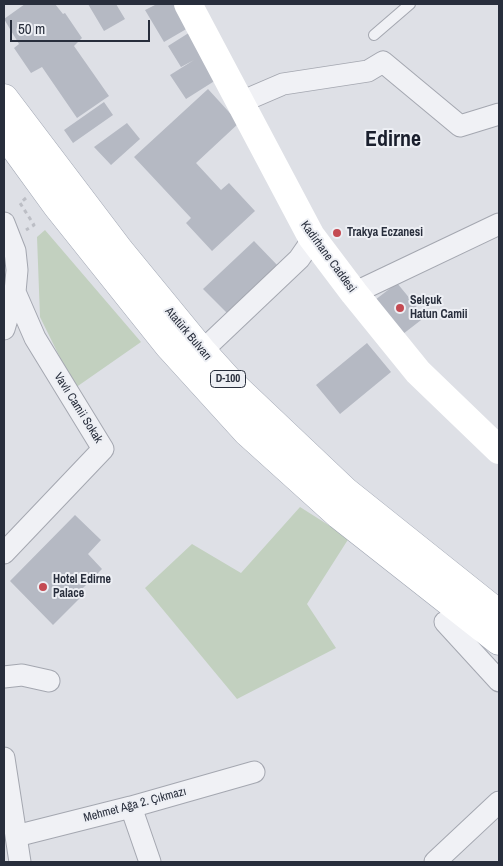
<!DOCTYPE html>
<meta charset="utf-8">
<style>
body{margin:0}
#map{position:relative;width:503px;height:866px;overflow:hidden;background:#dee0e6;font-family:"Archivo Narrow",sans-serif}
canvas{display:block}
.frame{position:absolute;inset:0;border:5px solid #282e3c;pointer-events:none}
.scale{position:absolute;left:10px;top:20px;width:140px;height:22px;box-sizing:border-box;border:2px solid #282e3c;border-top:0;padding-left:6px;font-size:15px;line-height:18px;white-space:nowrap;color:#282e3c;-webkit-text-stroke:4px #edeff4;paint-order:stroke}
</style>
<div id="map">
<canvas width="503" height="866"></canvas>
<div class="frame"></div>
<div class="scale">50 m</div>
</div>
<script>
const g = document.querySelector('canvas').getContext('2d');
g.lineJoin = 'round';
function paint(path, color) { g.fillStyle = color; g.fill(path, 'evenodd'); }
const toPath = rows => new Path2D(rows.map(r => 'M' + r).join(''));
function trace(path, color, width, dash) { g.strokeStyle = color; g.lineWidth = width; g.lineCap = dash ? 'butt' : 'round'; g.setLineDash(dash || []); g.stroke(path); }
function label(font, color, halo, rows, align = 'center') {
  g.font = font + ' "Archivo Narrow",sans-serif'; g.lineWidth = 4; g.setLineDash([]); g.textBaseline = 'middle'; g.strokeStyle = halo; g.fillStyle = color; for (const [text, x, y, turn = 0] of rows) {
    g.save(); g.translate(x, y); g.rotate((+turn || 0) * Math.PI / 180); g.textAlign = isNaN(turn) ? turn : align; if (halo) g.strokeText(text, 0, 0); g.fillText(text, 0, 0); g.restore();
  }
}
const green = toPath([
 [45,230,141,342,75,388,40,317,37,237],
 [300,507,349,538,307,604,336,648,237,699,145,588,192,544,241,573]
]);
const building = toPath([
 [25,4,55,4,63,14,65,13,82,38,74,46,109,96,77,118,42,67,31,73,14,48,19,44,4,19],
 [88,4,116,4,125,19,104,31],
 [157,4,183,4,195,24,164,42,145,10],
 [195,29,224,75,186,99,170,75,194,60,181,67,168,46],
 [208,89,239,123,196,163,221,190,229,183,255,211,212,251,186,223,191,218,134,157],
 [104,102,113,115,73,143,64,130],
 [127,123,140,139,111,165,94,147],
 [254,241,279,267,229,315,203,289],
 [397,283,425,317,403,334,375,300],
 [367,343,391,372,340,414,316,385],
 [75,515,101,540,88,554,102,569,78,593,81,597,53,625,10,581]
]);
const path = toPath([
 [26,198,20,203,34,225,26,230]
]);
const lane = toPath([
 [374,35,410,4]
]);
const street = toPath([
 [241,102,283,84,368,71,383,62,460,126,499,114],
 [4,223,15,251,17,270,15,292,4,329],
 [354,293,499,224],
 [202,351,299,259,308,246,311,236],
 [4,553,103,449,35,338,15,292],
 [445,622,499,681],
 [4,677,22,675,49,681],
 [4,758,20,862],
 [131,807,150,862],
 [16,836,131,807,254,772],
 [435,862,499,802]
]);
const secondary = toPath([
 [188,4,311,236,354,293,418,372,499,450]
]);
const primary = toPath([
 [4,98,120,251,202,351,231,383,345,491,499,614],
 [4,133,57,206,168,345,247,432,339,515,499,641]
]);
const markers = [
 [337,233,5,"#c44a52"],
 [400,308,5,"#c44a52"],
 [43,587,5,"#c44a52"]
];
const shields = [
 [228,379,35]
];
const shieldNames = [
 ["D-100",228,379]
];
const poiNames = [
 ["Trakya Eczanesi",347,233],
 ["Selçuk",410,301],
 ["Hatun Camii",410,315],
 ["Hotel Edirne",53,580],
 ["Palace",53,594]
];
const streetNames = [
 ["Kadirhane Caddesi",328,257,54],
 ["Atatürk Bulvarı",188,334,50],
 ["Vavlı Camii Sokak",78,408,58],
 ["Mehmet Ağa 2. Çıkmazı",135,805,-15]
];
const townNames = [
 ["Edirne",393,140]
];
paint(green, '#c2d0bf');
paint(building, '#b5b9c3');
trace(lane, '#a4a7b0', 12);
trace(street, '#a4a7b0', 23);
trace(primary, '#9ea4b1', 29);
trace(path, '#bcbec5', 3, [4, 4]);
trace(lane, '#f0f1f5', 10);
trace(street, '#f0f1f5', 21);
trace(secondary, '#fff', 28);
trace(primary, '#fff', 28);
for (const [x, y, r, color] of markers) { const dot = new Path2D(); dot.arc(x, y, r, 0, 2 * Math.PI); g.fillStyle = color; g.fill(dot); trace(dot, '#edeff4', 2); }
for (const [x, y, w] of shields) { const box = new Path2D(); box.roundRect(x - w / 2, y - 8.5, w, 17, 4); g.fillStyle = '#edeff4'; g.fill(box); trace(box, '#282e3c', 1); }
label('bold 11px', '#282e3c', null, shieldNames);
label('bold 12px', '#282e3c', '#edeff4', poiNames, 'left');
label('12px', '#282e3c', '#edeff4', streetNames);
label('bold 22px', '#1a1f2d', '#edeff4', townNames);
</script>
